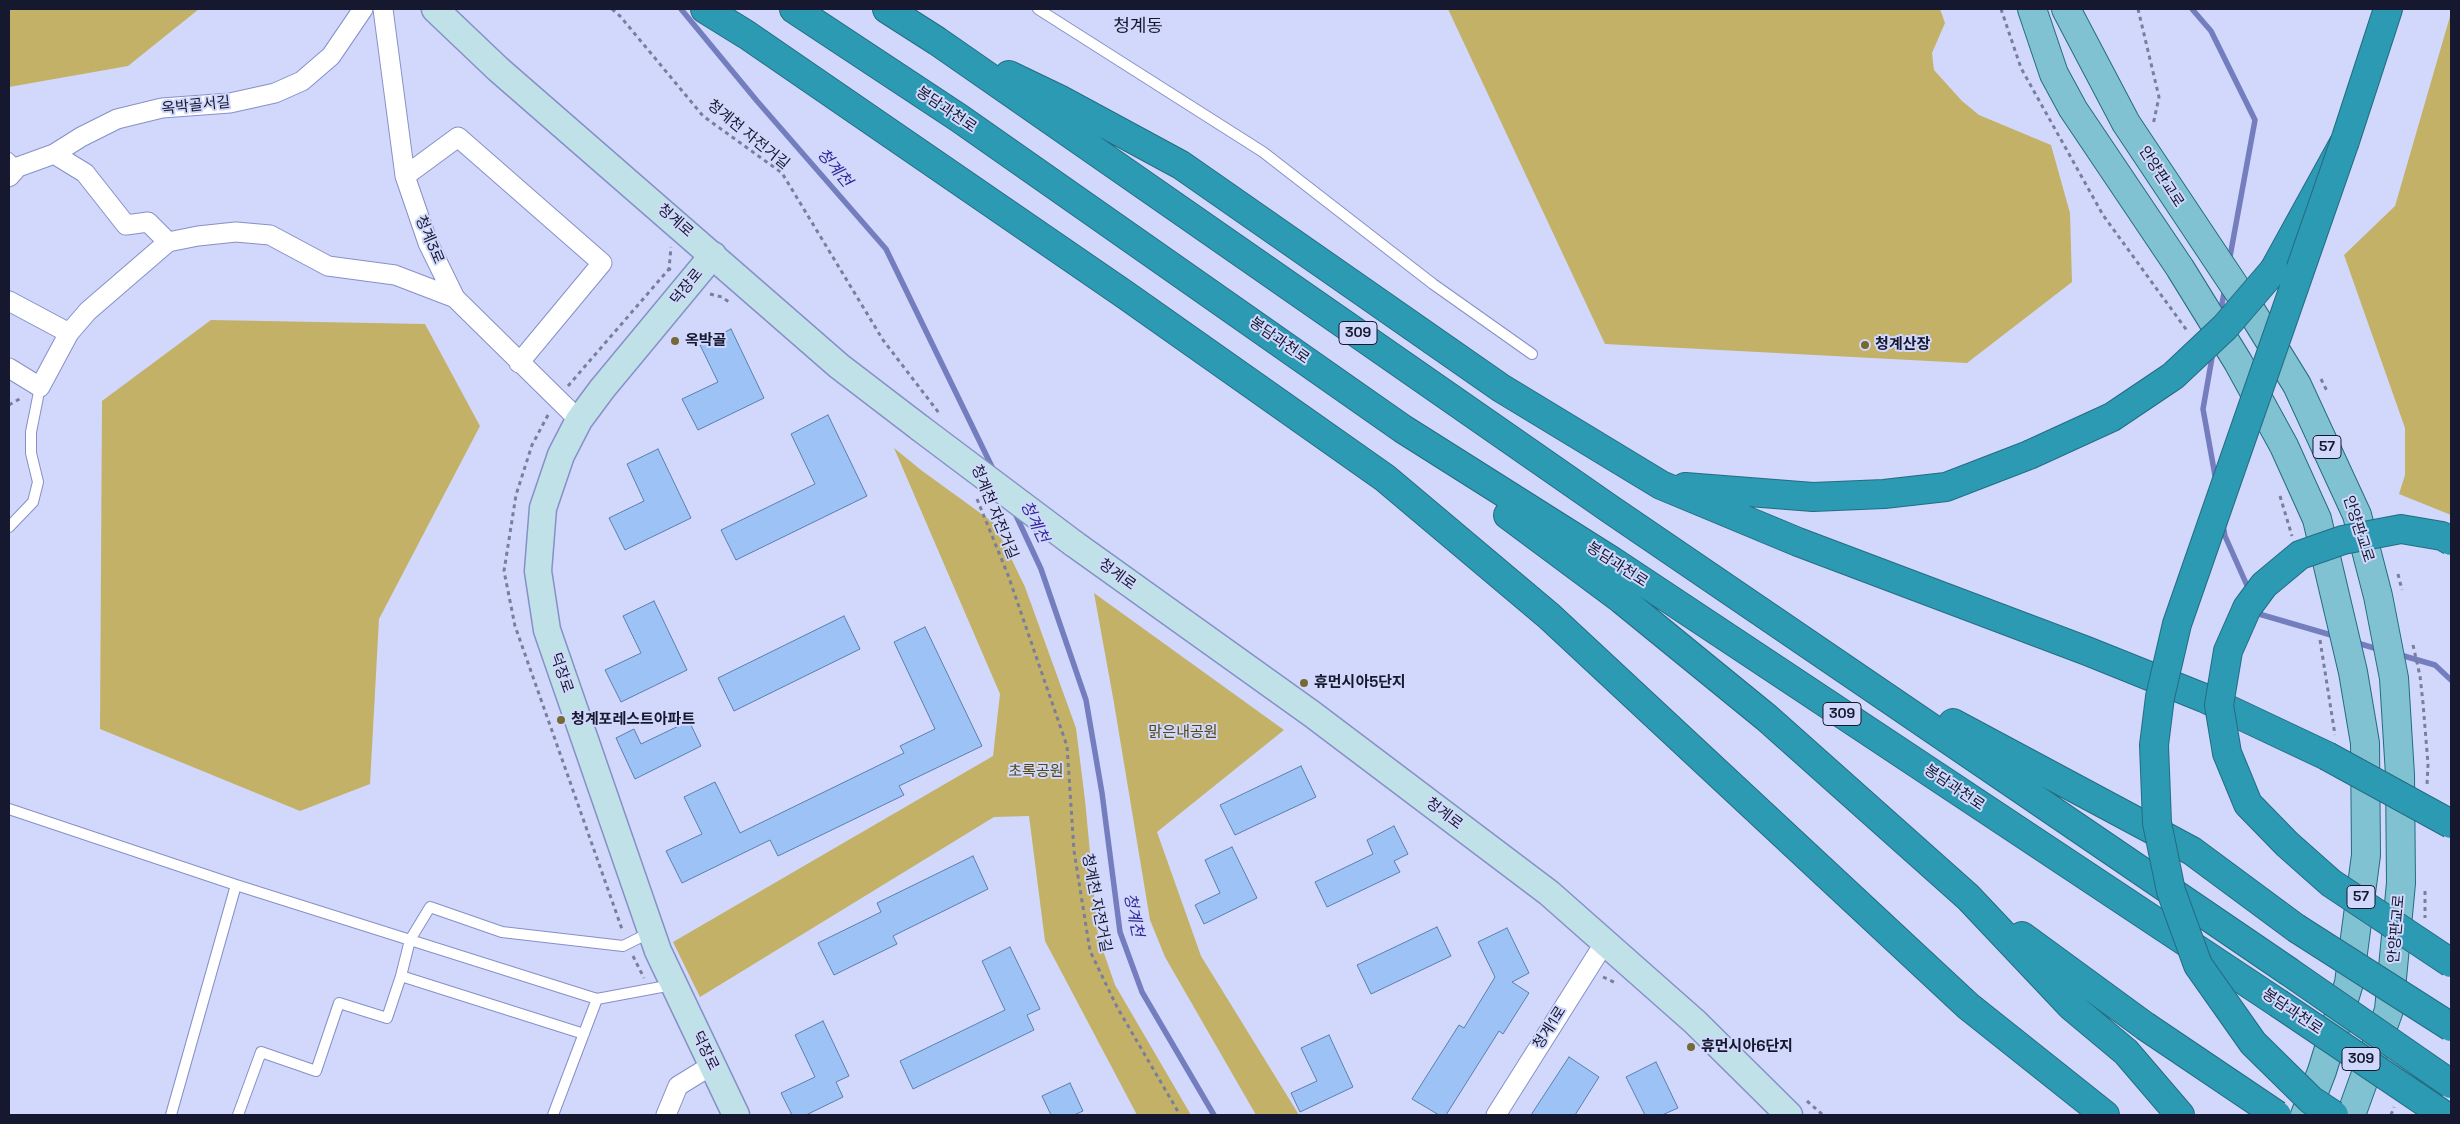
<!DOCTYPE html>
<meta charset="utf-8">
<style>
body{margin:0}
#map{position:relative;width:2460px;height:1124px;overflow:hidden;background:#d1d8fc;font-family:"Space Grotesk",sans-serif}
canvas{display:block}
.frame{position:absolute;inset:0;border:10px solid #15182e;pointer-events:none}
</style>
<div id="map">
<canvas width="2460" height="1124"></canvas>
<div class="frame"></div>
</div>
<script>
const g = document.querySelector('canvas').getContext('2d');
g.lineJoin = 'round';
function paint(path, color) { g.fillStyle = color; g.fill(path, 'evenodd'); }
const toPath = rows => new Path2D(rows.map(r => 'M' + r).join(''));
function trace(path, color, width, dash) { g.strokeStyle = color; g.lineWidth = width; g.lineCap = dash ? 'butt' : 'round'; g.setLineDash(dash || []); g.stroke(path); }
function label(font, color, halo, rows, align = 'center') {
  g.font = font + ' "Space Grotesk","Noto Sans KR",sans-serif'; g.lineWidth = 4; g.setLineDash([]); g.textBaseline = 'middle'; g.strokeStyle = halo; g.fillStyle = color; for (const [text, x, y, turn = 0] of rows) {
    g.save(); g.translate(x, y); g.rotate((+turn || 0) * Math.PI / 180); g.textAlign = isNaN(turn) ? turn : align; if (halo) g.strokeText(text, 0, 0); g.fillText(text, 0, 0); g.restore();
  }
}
const green = toPath([
 [9,9,199,9,128,66,9,87],
 [1448,9,1940,9,1945,23,1932,53,1934,70,1962,101,1979,115,2051,145,2070,213,2072,282,1967,363,1605,344],
 [2451,13,2451,515,2399,494,2405,475,2405,428,2344,255,2395,206],
 [211,320,425,324,480,426,379,619,370,784,300,811,100,729,102,401],
 [894,448,921,470,994,523,1025,587,1076,728,1085,800,1098,936,1115,985,1191,1115,1137,1115,1045,941,1029,816,994,817,700,997,673,942,993,756,1000,694],
 [1094,593,1284,730,1157,832,1201,956,1299,1115,1256,1115,1165,957,1150,920,1114,703]
]);
const stream = toPath([
 [681,9,757,101,886,249,994,471],
 [2192,9,2211,31,2255,120,2229,262],
 [2220,314,2225,288],
 [2213,352,2203,409,2216,481],
 [1014,511,1041,569,1086,700,1102,793,1120,932,1142,992,1214,1115],
 [2223,525,2225,536,2249,590],
 [2257,608,2259,614,2338,637],
 [2354,642,2381,650],
 [2397,654,2435,665,2451,680]
]);
const building = toPath([
 [731,329,764,398,698,430,682,399,718,382,700,345,731,329],
 [828,415,867,496,736,560,721,530,815,484,791,434,828,415],
 [658,449,691,518,625,550,609,518,644,501,627,464,658,449],
 [654,601,687,670,621,702,605,670,641,653,623,616,654,601],
 [844,616,860,649,734,711,718,678,844,616],
 [925,627,982,746,899,786,904,795,778,856,770,840,682,883,666,851,702,834,684,797,715,782,740,833,904,753,900,746,935,729,894,642,925,627],
 [689,721,701,746,635,779,616,738,634,729,641,744,689,721],
 [1301,766,1316,797,1235,835,1220,805,1301,766],
 [1394,826,1408,854,1394,861,1400,872,1327,907,1315,882,1373,854,1367,840,1394,826],
 [1232,847,1257,898,1204,924,1195,905,1220,893,1205,860,1232,847],
 [973,856,988,889,893,936,897,944,834,975,818,943,881,912,877,903,973,856],
 [1437,927,1451,956,1371,994,1357,965,1437,927],
 [1507,928,1529,973,1512,982,1529,993,1503,1034,1499,1031,1446,1115,1439,1115,1412,1099,1459,1025,1464,1028,1495,977,1478,942,1507,928],
 [1010,947,1040,1009,1027,1015,1034,1030,913,1089,900,1061,1005,1010,982,961,1010,947],
 [823,1021,849,1076,836,1082,843,1097,806,1115,792,1115,781,1093,815,1077,795,1035,823,1021],
 [1329,1035,1353,1087,1300,1112,1291,1093,1317,1081,1301,1048,1329,1035],
 [1569,1057,1599,1077,1575,1115,1531,1115,1569,1057],
 [1656,1062,1678,1108,1662,1115,1645,1115,1626,1077,1656,1062],
 [1070,1083,1083,1111,1074,1115,1051,1115,1042,1096,1070,1083]
]);
const path = toPath([
 [612,9,620,16,703,116,782,173,883,340,939,413],
 [2001,9,2021,68,2103,215,2188,332],
 [2138,9,2159,97,2153,125],
 [671,270,669,269,671,247],
 [710,294,722,297,729,302],
 [2321,379,2327,391],
 [568,386,669,269],
 [9,405,23,397],
 [548,415,532,445,516,495,504,571,515,626,623,932],
 [2280,496,2292,536],
 [977,499,1008,575,1067,746,1074,851,1090,951,1117,1007,1180,1115],
 [2398,574,2402,590],
 [2320,640,2335,735],
 [2413,645,2420,676,2423,703,2428,764,2427,785],
 [2425,891,2425,918],
 [633,956,644,978],
 [1603,977,1616,983],
 [1807,1101,1823,1115],
 [2391,1115,2394,1107]
]);
const lane = toPath([
 [1038,9,1263,152,1433,284,1532,354],
 [9,158,18,167],
 [9,527,33,502,38,482,31,453,31,432,40,387],
 [9,809,236,885,597,999,672,985],
 [401,976,410,940,430,907,502,932,623,946,651,932],
 [171,1115,236,885],
 [238,1115,261,1052,316,1071,339,1003,387,1018,401,976,584,1034],
 [553,1115,597,999]
]);
const street = toPath([
 [383,9,405,176,428,243,455,298,579,420],
 [54,154,85,173,126,225,148,222,168,242],
 [405,176,458,137,602,263,519,363],
 [9,177,18,167,54,154,81,137,117,119,162,108,230,103,275,93,302,81,331,56,363,9],
 [9,301,69,333],
 [9,368,40,387,69,333,88,311,168,242,198,236,236,232,270,235,328,266,395,275,455,298],
 [666,1115,678,1086,712,1065],
 [1496,1115,1605,942]
]);
const secondary = toPath([
 [435,9,498,69,839,366,920,428],
 [713,255,602,389,579,420,561,455,543,508,538,571,547,630,658,951,736,1115],
 [1073,543,1312,714,1549,893,1695,1022,1789,1115]
]);
const primary = toPath([
 [2032,9,2054,74,2073,109,2180,268,2238,362,2284,446,2317,519,2353,672,2365,743,2366,855,2349,983,2322,1071,2305,1115],
 [2066,9,2126,123,2250,309,2297,385,2357,515,2378,596,2394,678,2400,775,2401,883,2389,1010,2351,1115]
]);
const highway = toPath([
 [705,9,747,35,1124,294,1385,478,1549,616,1968,1006,2105,1115],
 [794,9,959,118,1403,429,1612,561,2278,1003],
 [887,9,937,41,1610,509,2288,971],
 [1009,75,1059,99,1181,165,1501,388,1661,485,1798,542,2087,651,2204,698,2327,756],
 [2274,270,2345,141,2388,9],
 [1685,487,1813,497,1884,494,1946,487,2029,455],
 [1508,515,1621,599,1767,718,1968,897,2071,1006,2126,1052,2180,1115],
 [1953,723,2192,851,2296,928],
 [2022,936,2145,1026]
]);
const secondaryBridge = toPath([
 [920,428,1073,543]
]);
const highwayBridge = toPath([
 [2029,455,2112,417,2173,376,2225,327,2274,270],
 [2451,541,2442,536,2401,529,2343,540,2300,555,2264,585,2247,608,2228,651,2219,705,2227,753,2248,804,2287,844,2331,883,2451,963],
 [2327,756,2451,824],
 [2296,928,2451,1027],
 [2288,971,2451,1084],
 [2278,1003,2444,1115],
 [2145,1026,2277,1115],
 [2334,1115,2311,1100,2253,1043,2198,965,2171,891,2157,823,2154,745,2160,697,2177,624,2345,141]
]);
const markers = [
 [675,341,5,"#756936"],
 [1865,345,5,"#756936"],
 [1304,683,5,"#756936"],
 [561,720,5,"#756936"],
 [1691,1047,5,"#756936"]
];
const shields = [
 [1358,333,38],
 [2327,447,28],
 [1842,714,38],
 [2361,897,28],
 [2361,1059,38]
];
const shieldNames = [
 ["309",1358,333],
 ["57",2327,447],
 ["309",1842,714],
 ["57",2361,897],
 ["309",2361,1059]
];
const streetNames = [
 ["옥박골서길",196,106,-6],
 ["봉담과천로",946,110,34],
 ["청계천 자전거길",748,135,39],
 ["안양판교로",2161,177,57],
 ["청계로",675,221,41],
 ["청계3로",429,240,67],
 ["덕장로",687,287,-51],
 ["봉담과천로",1279,341,35],
 ["청계천 자전거길",994,512,68],
 ["안양판교로",2358,529,72],
 ["봉담과천로",1617,565,33],
 ["청계로",1117,575,36],
 ["덕장로",561,673,71],
 ["봉담과천로",1954,788,34],
 ["청계로",1444,814,37],
 ["청계천 자전거길",1096,903,79],
 ["안양판교로",2397,929,-85],
 ["봉담과천로",2292,1012,34],
 ["청계1로",1550,1028,-58],
 ["덕장로",705,1051,64]
];
const poiNames = [
 ["옥박골",685,341],
 ["청계산장",1875,345],
 ["휴먼시아5단지",1314,683],
 ["청계포레스트아파트",571,720],
 ["휴먼시아6단지",1701,1047]
];
const parkNames = [
 ["맑은내공원",1183,733],
 ["초록공원",1036,772]
];
const waterNames = [
 ["청계천",834,168,50],
 ["청계천",1034,522,64],
 ["청계천",1133,915,79]
];
const quarterNames = [
 ["청계동",1138,27]
];
paint(green, '#c3b168');
trace(stream, '#747ebe', 5.5);
paint(building, '#9dc3f6');
trace(building, '#5b7ead', 1);
trace(lane, '#8690c8', 12);
trace(street, '#8690c8', 21);
trace(secondary, '#8690c8', 29);
trace(primary, '#246c84', 30);
trace(highway, '#246c84', 30);
trace(path, '#797e9c', 3, [4, 4]);
trace(lane, '#fff', 10);
trace(street, '#fff', 19);
trace(secondary, '#c0e1e8', 26);
trace(primary, '#80c2d1', 28);
trace(highway, '#2c9ab2', 28);
trace(secondaryBridge, '#8690c8', 29, []);
trace(highwayBridge, '#246c84', 30, []);
trace(secondaryBridge, '#c0e1e8', 26);
trace(highwayBridge, '#2c9ab2', 28);
for (const [x, y, r, color] of markers) { const dot = new Path2D(); dot.arc(x, y, r, 0, 2 * Math.PI); g.fillStyle = color; g.fill(dot); trace(dot, '#d1d8fc', 2); }
for (const [x, y, w] of shields) { const box = new Path2D(); box.roundRect(x - w / 2, y - 11.5, w, 23, 4); g.fillStyle = '#d1d8fc'; g.fill(box); trace(box, '#15182e', 1); }
label('bold 14px', '#15182e', null, shieldNames);
label('15px', '#15182e', '#d1d8fc', streetNames);
label('bold 15px', '#15182e', '#d1d8fc', poiNames, 'left');
label('15px', '#524612', '#d1d8fc', parkNames);
label('italic 16px', '#2e289a', '#d1d8fc', waterNames);
label('18px', '#15182e', '#d1d8fc', quarterNames);
</script>
